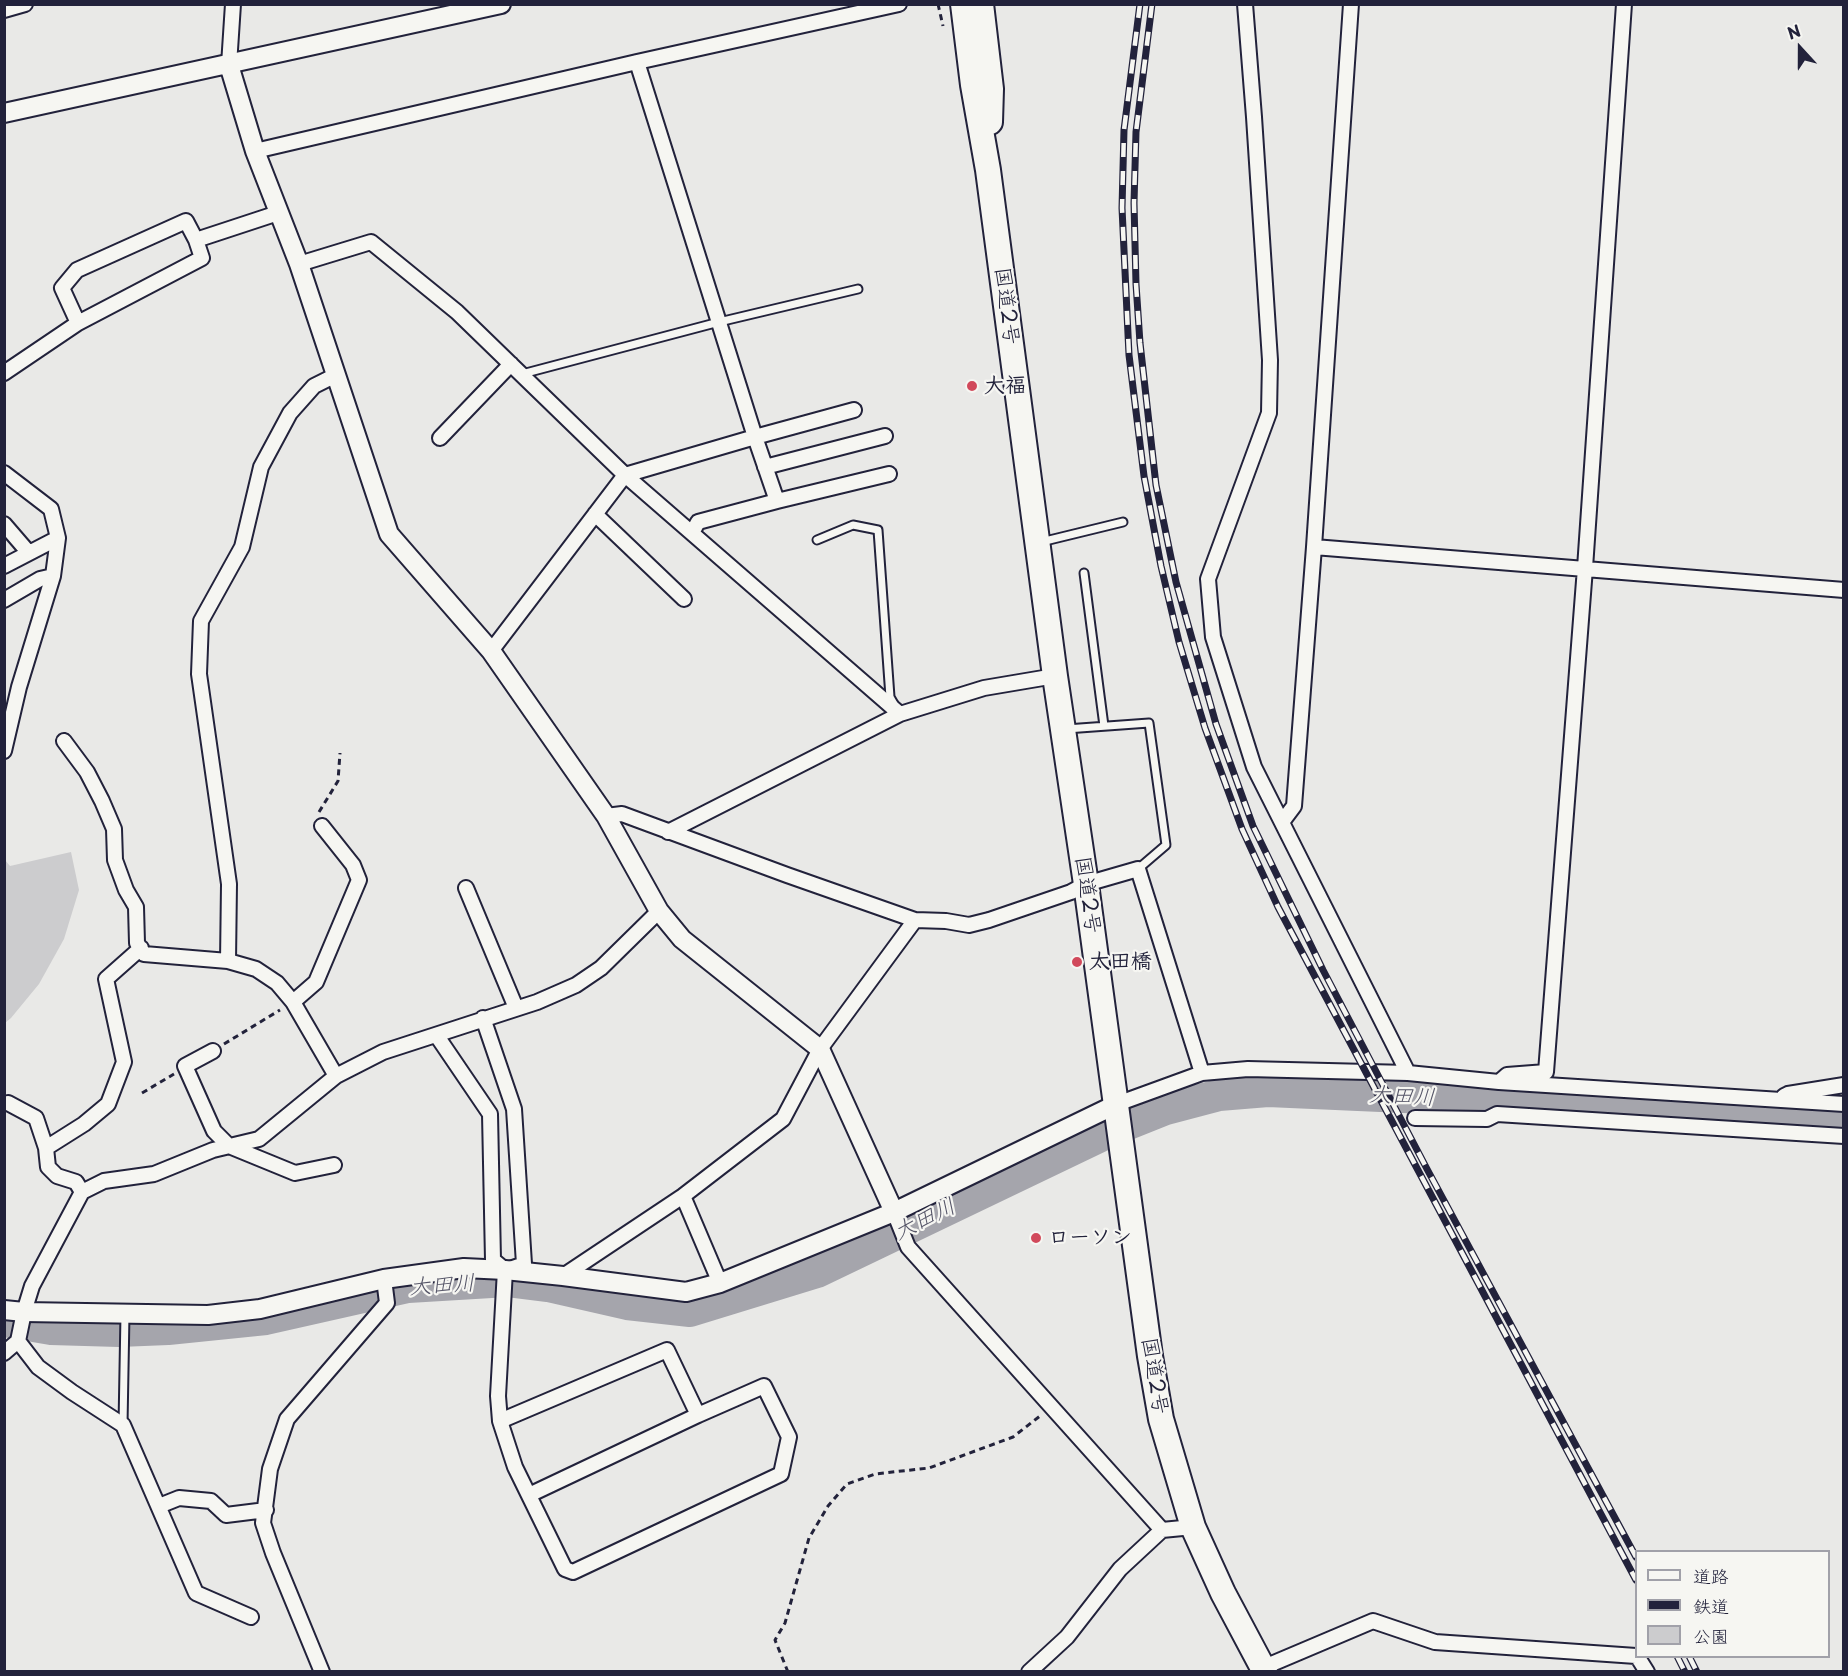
<!DOCTYPE html>
<meta charset="utf-8">
<style>
body{margin:0}
#map{position:relative;width:1848px;height:1676px;overflow:hidden;background:#e9e9e7;font-family:"Playpen Sans","Klee One",sans-serif}
canvas{display:block}
.frame{position:absolute;inset:0;border:6px solid #22223b;pointer-events:none}
.legend{position:absolute;left:1635px;top:1550px;width:195px;height:108px;box-sizing:border-box;background:#f6f6f2;border:2px solid #a1a1a9;margin:0;padding:8px 10px;list-style:none;font-size:18px;color:#22223b}
.legend li{display:flex;align-items:center;gap:12px;height:30px}
.legend b{width:30px;border:2px solid #a1a1a9}
.north{position:absolute;left:1770px;top:18px;width:60px;height:60px;-webkit-text-stroke:4px #f6f6f2;paint-order:stroke;rotate:339deg;font-size:16px;font-weight:700;line-height:24px;text-align:center;color:#22223b}
.north::after{content:'';display:block;margin:auto;width:21px;height:27px;background:#22223b;clip-path:polygon(50% 0,100% 100%,50% 72%,0 100%)}
</style>
<div id="map">
<canvas width="1848" height="1676"></canvas>
<div class="frame"></div>
<ul class="legend">
<li><b style="height:8px;background:#f6f6f2"></b>道路</li>
<li><b style="height:8px;background:#22223b"></b>鉄道</li>
<li><b style="height:16px;background:#ccccce"></b>公園</li>
</ul>
<div class="north">N</div>
</div>
<script>
const g = document.querySelector('canvas').getContext('2d');
g.lineJoin = 'round';
function paint(path, color) { g.fillStyle = color; g.fill(path, 'evenodd'); }
const toPath = rows => new Path2D(rows.map(r => 'M' + r).join(''));
function trace(path, color, width, dash) { g.strokeStyle = color; g.lineWidth = width; g.lineCap = dash ? 'butt' : 'round'; g.setLineDash(dash || []); g.stroke(path); }
function label(font, color, halo, rows, align = 'center') {
  g.font = font + ' "Playpen Sans","Klee One",sans-serif'; g.lineWidth = 4.5; g.setLineDash([]); g.textBaseline = 'middle'; g.strokeStyle = halo; g.fillStyle = color; for (const [text, x, y, turn = 0] of rows) {
    g.save(); g.translate(x, y); g.rotate((+turn || 0) * Math.PI / 180); g.textAlign = isNaN(turn) ? turn : align; if (halo) g.strokeText(text, 0, 0); g.fillText(text, 0, 0); g.restore();
  }
}
const green = toPath([
 [71,852,79,890,64,939,39,984,11,1018,5,1023,5,860,10,866]
]);
const river = toPath([
 [4,1321,51,1329,119,1331,168,1329,266,1319,408,1287,508,1281,548,1286,627,1304,690,1311,817,1272,1111,1131,1166,1109,1219,1095,1268,1091,1426,1098,1844,1124]
]);
const path = toPath([
 [938,4,943,26],
 [319,812,338,781,340,753],
 [224,1044,280,1010],
 [142,1093,174,1074],
 [788,1672,775,1640,785,1623,809,1538,828,1506,847,1484,875,1474,929,1468,1013,1437,1040,1416]
]);
const service = toPath([
 [522,374,719,322,858,289],
 [817,540,853,525,878,530,890,697,894,704],
 [1041,542,1123,522],
 [1084,573,1104,726],
 [1066,729,1149,723,1166,845,1138,869],
 [123,1425,125,1314]
]);
const minor = toPath([
 [1245,4,1254,117,1270,360,1269,413,1208,579,1213,637,1254,767,1408,1073],
 [4,10,25,4],
 [229,65,233,4],
 [255,151,637,62,899,4],
 [299,264,371,242,457,312,625,475,900,714],
 [78,323,62,288,77,270,186,221,196,240],
 [4,373,78,323,202,258,196,240,278,213],
 [440,438,511,364],
 [765,467,885,436],
 [4,473,51,509,58,538,53,576,19,687,4,751],
 [777,501,889,474],
 [595,514,684,599],
 [4,524,29,553],
 [692,533,698,522,777,501,755,437,854,410],
 [1314,547,1844,590],
 [4,566,58,538],
 [4,600,40,579,53,576],
 [491,651,625,475,755,437,637,62],
 [64,741,87,772,102,801,114,829,115,860,126,890,136,907,137,943,144,954,228,961,256,969,277,983,293,1002,336,1076],
 [606,816,622,814,787,875,915,920,946,921,969,925,989,920,1071,892,1086,884,1138,869,1202,1073],
 [1282,822,1294,806,1314,547,1351,4],
 [668,832,900,714,984,688,1055,676],
 [466,888,516,1008],
 [228,961,229,884,199,674,201,621,242,547,261,467,290,413,314,386,336,375],
 [293,1002,316,982,359,880,353,865,322,826],
 [483,1018,514,1109,524,1264,507,1270],
 [437,1036,490,1114,493,1260,505,1270,498,1396,500,1421,515,1467,565,1569,573,1572,781,1474,789,1437,764,1386,698,1415,667,1350,500,1421],
 [213,1051,185,1066,214,1131,229,1146,295,1173,334,1165],
 [1499,1082,1507,1075,1546,1072,1585,568,1624,4],
 [1784,1096,1788,1094,1844,1085],
 [8,1103,36,1118,46,1148,48,1167,57,1176,76,1182,82,1192],
 [1117,1104,1202,1073,1248,1069,1408,1073,1499,1082,1844,1104],
 [1415,1118,1487,1119,1497,1114,1844,1136],
 [46,1148,84,1124,108,1104,124,1062,106,979,141,948],
 [683,1196,720,1283],
 [894,1212,908,1247,1162,1530],
 [563,1276,683,1196,783,1119,820,1049,915,920],
 [18,1341,38,1367,72,1392,123,1425,196,1593,251,1617],
 [4,1353,18,1341,24,1312,32,1286,82,1192,104,1181,154,1174,213,1150,259,1139,336,1076,383,1052,537,1002,576,985,601,968,659,911],
 [529,1495,698,1415],
 [159,1506,179,1498,211,1501,226,1515,266,1510],
 [1637,1656,1647,1672],
 [1262,1668,1373,1621,1435,1642,1636,1656],
 [322,1672,273,1553,263,1523,270,1469,287,1419,387,1303,384,1279],
 [1029,1672,1067,1637,1120,1569,1162,1530,1193,1527]
]);
const tertiary = toPath([
 [229,65,255,151,299,264,389,534,491,651,606,816,659,911,682,939,820,1049,894,1212],
 [4,113,501,4],
 [4,1310,24,1312,208,1315,260,1309,384,1279,464,1268,505,1270,563,1276,686,1292,720,1283,894,1212,1117,1104]
]);
const trunk = toPath([
 [963,4,973,85,988,170,1055,676,1086,884,1150,1356,1161,1419,1193,1527,1223,1593,1265,1672],
 [981,4,991,89,990,122]
]);
const rail = toPath([
 [1140,4,1124,130,1122,208,1129,355,1144,476,1161,566,1179,642,1205,728,1242,829,1278,907,1636,1580],
 [1152,4,1136,132,1134,203,1136,284,1140,343,1156,485,1176,582,1216,724,1253,826,1323,970,1427,1169,1636,1557],
 [1677,1656,1685,1672],
 [1689,1656,1697,1672]
]);
const markers = [
 [972,386,6,"#d1495b"],
 [1077,962,6,"#d1495b"],
 [1036,1238,6,"#d1495b"]
];
const streetNames = [
 ["国道2号",1006,306,83],
 ["国道2号",1087,895,82],
 ["国道2号",1154,1376,81]
];
const poiNames = [
 ["大福",984,386],
 ["太田橋",1089,962],
 ["ローソン",1048,1238]
];
const waterNames = [
 ["大田川",1402,1097,3],
 ["大田川",925,1220,-26],
 ["大田川",442,1286,-4]
];
paint(green, '#ccccce');
trace(river, '#a5a5ac', 32);
trace(service, '#22223b', 11);
trace(minor, '#22223b', 18);
trace(tertiary, '#22223b', 22);
trace(trunk, '#22223b', 28);
trace(path, '#22223b', 3, [6, 4.5]);
trace(service, '#f6f6f2', 7);
trace(minor, '#f6f6f2', 14);
trace(tertiary, '#f6f6f2', 18);
trace(trunk, '#f6f6f2', 24);
trace(rail, '#22223b', 7);
trace(rail, '#f6f6f2', 4.5, [14]);
for (const [x, y, r, color] of markers) { const dot = new Path2D(); dot.arc(x, y, r, 0, 2 * Math.PI); g.fillStyle = color; g.fill(dot); trace(dot, '#f6f6f2', 2); }
label('21px', '#22223b', '#f6f6f2', streetNames);
label('bold 21px', '#22223b', '#f6f6f2', poiNames, 'left');
label('italic 22px', '#565668', '#f6f6f2', waterNames);
</script>
